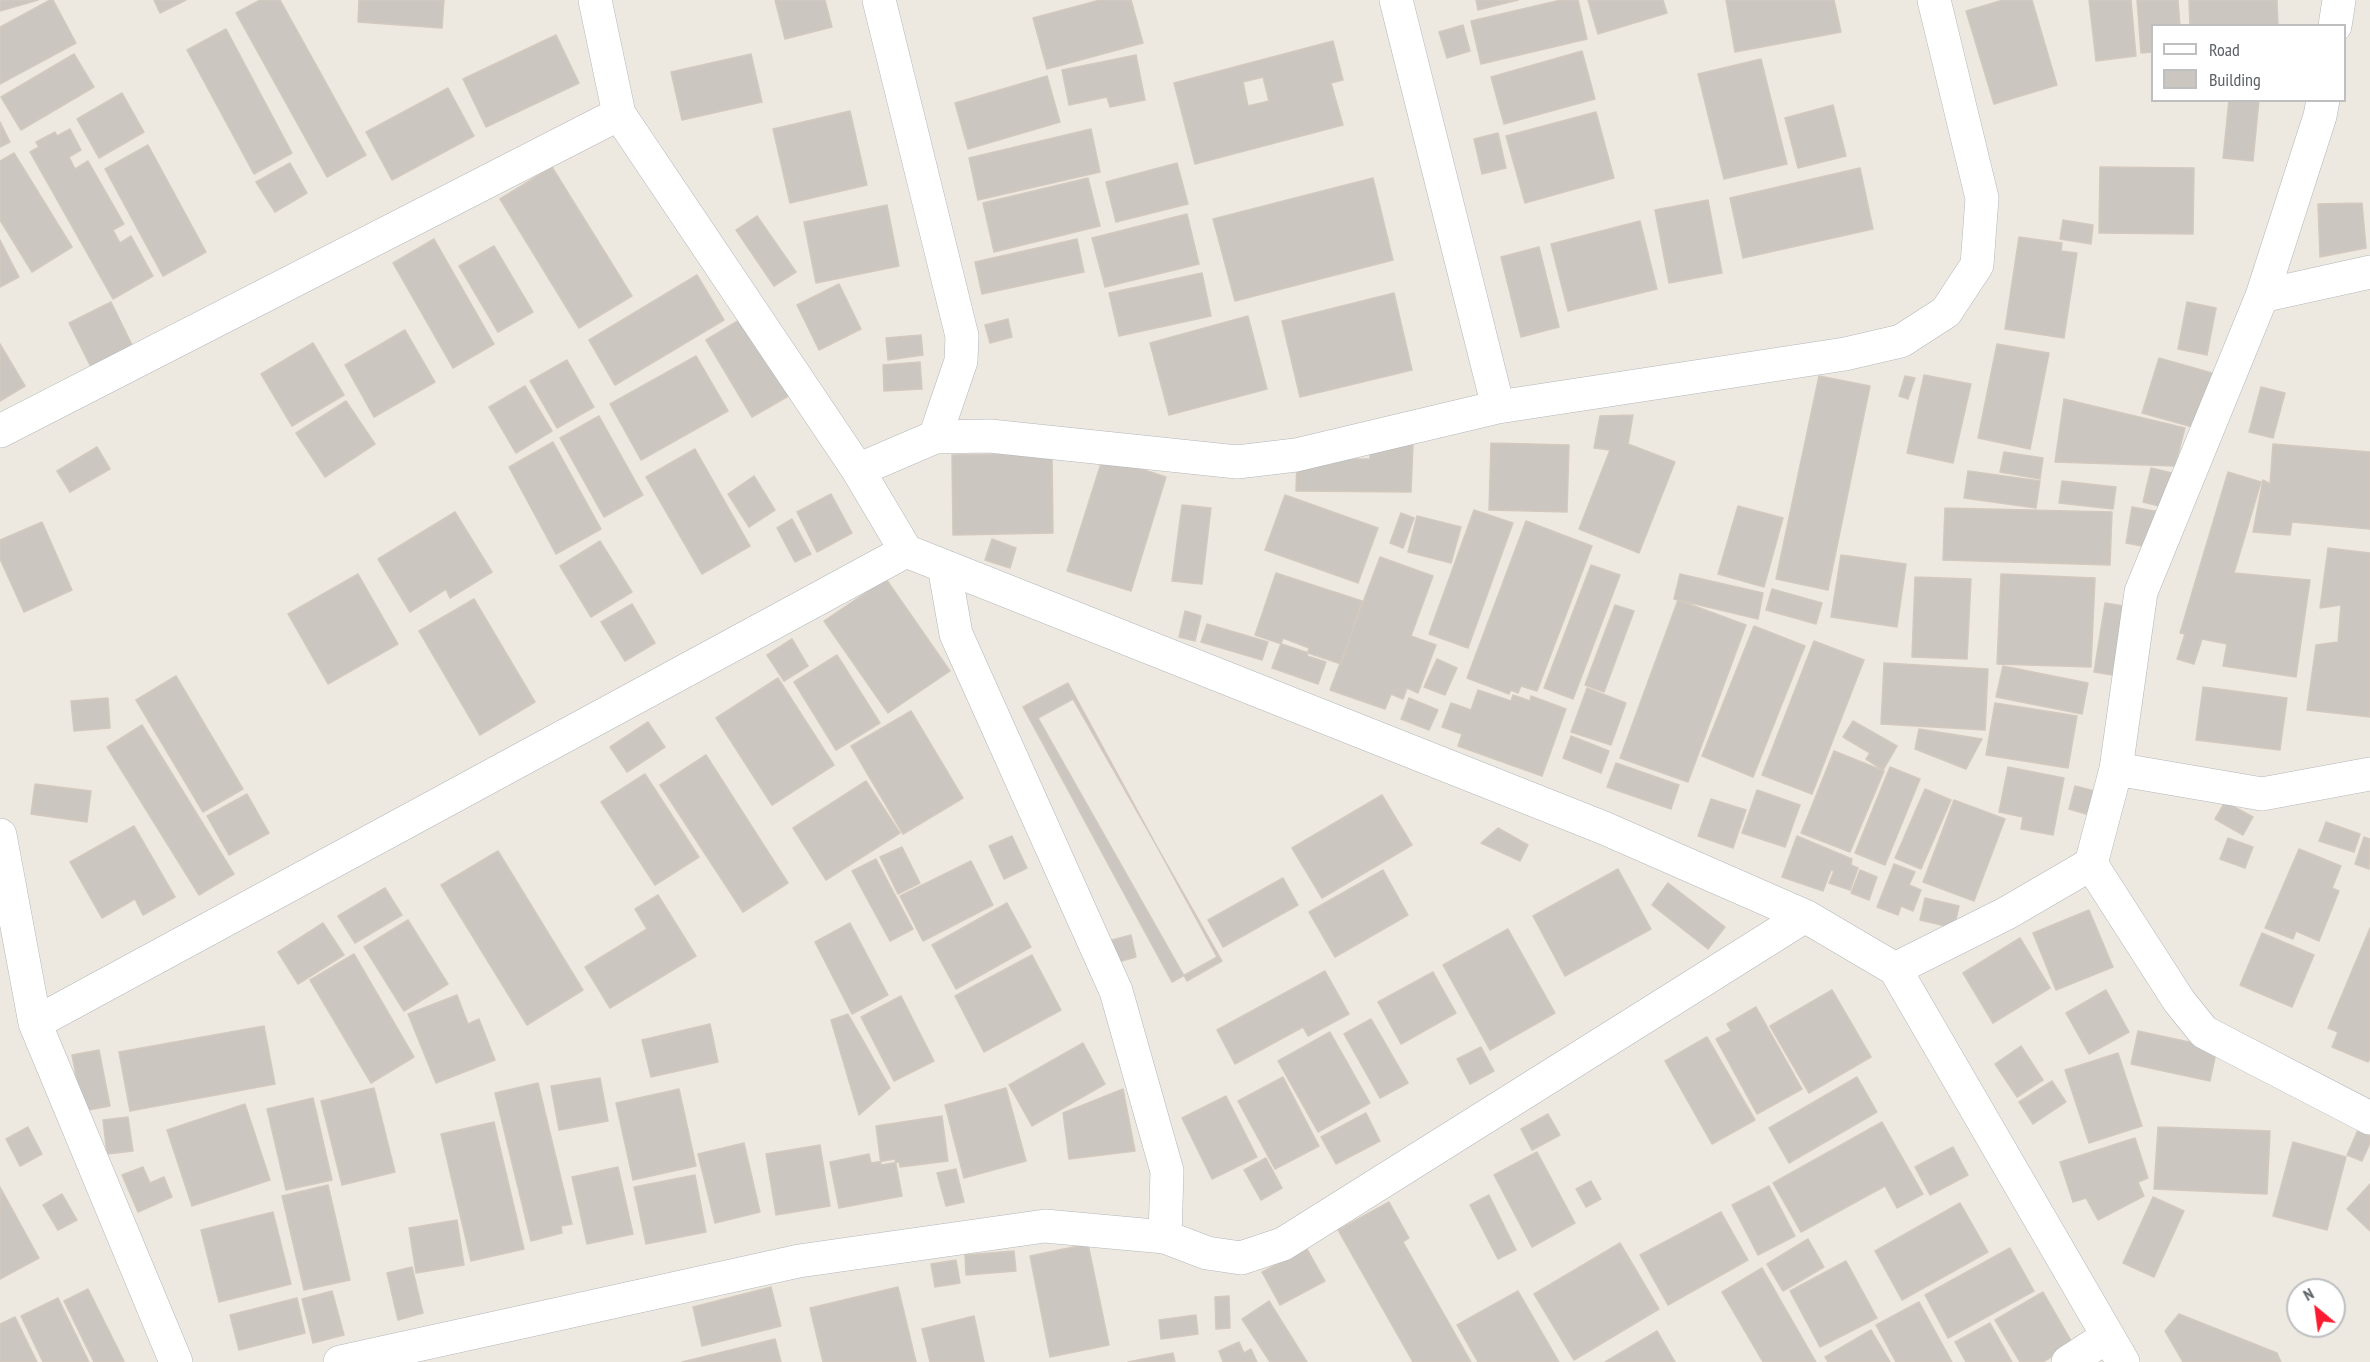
<!DOCTYPE html>
<style>
body{margin:0}
#map{position:relative;width:2370px;height:1362px;overflow:hidden;background:#eee9e0;font-family:"PT Sans Narrow",sans-serif}
canvas{display:block}
.legend{position:absolute;left:2151px;top:24px;width:195px;height:78px;box-sizing:border-box;background:#fff;border:2px solid #bdbfc1;margin:0;padding:8px 10px;list-style:none;font-size:18px;color:#595f63}
.legend li{display:flex;align-items:center;gap:12px;height:30px}
.legend b{width:30px;border:2px solid #bdbfc1}
.north{position:absolute;left:2286px;top:1278px;width:60px;height:60px;box-sizing:border-box;background:#fff;border:2px solid #bdbfc1;border-radius:50%;rotate:331deg;font-size:16px;font-weight:700;line-height:24px;text-align:center;color:#595f63}
.north::after{content:'';display:block;margin:auto;width:21px;height:27px;background:#fa1b31;clip-path:polygon(50% 0,100% 100%,50% 72%,0 100%)}
</style>
<div id="map">
<canvas width="2370" height="1362"></canvas>
<ul class="legend">
<li><b style="height:8px;background:#fff"></b>Road</li>
<li><b style="height:16px;background:#cbc6c0"></b>Building</li>
</ul>
<div class="north">N</div>
</div>
<script>
const g = document.querySelector('canvas').getContext('2d');
g.lineJoin = 'round';
function paint(path, color) { g.fillStyle = color; g.fill(path, 'evenodd'); }
const toPath = rows => new Path2D(rows.map(r => 'M' + r).join(''));
function trace(path, color, width, dash) { g.strokeStyle = color; g.lineWidth = width; g.lineCap = dash ? 'butt' : 'round'; g.setLineDash(dash || []); g.stroke(path); }
const building = toPath([
 [0,0,38,0,0,11,0,0],
 [50,0,53,0,76,43,0,84,0,27,50,0],
 [154,0,186,0,160,13,154,0],
 [260,0,280,0,366,155,327,177,236,13,260,0],
 [359,0,444,0,442,28,358,22,359,0],
 [775,0,825,0,832,27,785,39,775,0],
 [1100,0,1131,0,1143,43,1047,69,1033,18,1100,0],
 [1476,0,1518,0,1478,10,1476,0],
 [1561,0,1578,0,1587,39,1481,64,1471,21,1561,0],
 [1588,0,1663,0,1667,13,1598,34,1588,0],
 [1726,0,1834,0,1841,32,1735,52,1726,0],
 [2003,0,2032,0,2057,85,1994,104,1966,11,2003,0],
 [2089,0,2131,0,2136,56,2096,61,2089,0],
 [2137,0,2178,0,2180,26,2152,26,2152,52,2141,53,2137,0],
 [2189,0,2277,0,2278,26,2190,26,2189,0],
 [1463,25,1470,51,1447,58,1439,32,1463,25],
 [226,29,292,153,254,174,187,50,226,29],
 [556,35,579,83,486,127,463,79,556,35],
 [1333,41,1343,80,1331,83,1343,125,1195,164,1174,83,1333,41],
 [1263,77,1269,101,1248,106,1243,82,1263,77],
 [1582,51,1595,99,1504,124,1491,77,1582,51],
 [74,54,94,87,21,130,1,97,74,54],
 [751,54,762,102,682,120,671,72,751,54],
 [1136,55,1145,100,1110,107,1107,97,1069,105,1062,70,1136,55],
 [1761,59,1787,164,1724,179,1698,74,1761,59],
 [1047,76,1060,122,968,149,955,103,1047,76],
 [448,88,474,136,392,180,366,132,448,88],
 [122,93,144,132,99,158,77,119,122,93],
 [2229,100,2259,100,2253,161,2223,158,2229,100],
 [1833,105,1846,156,1798,168,1785,118,1833,105],
 [850,111,867,185,790,203,773,129,850,111],
 [1596,112,1614,178,1525,203,1506,136,1596,112],
 [0,122,10,142,0,147,0,122],
 [70,129,81,150,69,157,75,169,88,161,124,224,113,230,120,243,131,236,153,276,113,299,30,152,39,147,36,142,55,132,57,136,70,129],
 [1091,129,1100,172,978,200,969,158,1091,129],
 [1498,133,1506,168,1482,174,1474,139,1498,133],
 [148,145,206,252,163,276,105,169,148,145],
 [14,153,72,247,32,272,0,220,0,161,14,153],
 [290,163,307,193,275,212,256,182,290,163],
 [1177,163,1188,204,1116,222,1106,182,1177,163],
 [552,167,632,296,579,328,500,199,552,167],
 [2100,167,2194,168,2193,234,2099,233,2100,167],
 [1860,168,1873,229,1743,258,1730,198,1860,168],
 [1088,178,1100,226,994,252,983,203,1088,178],
 [1373,178,1393,260,1235,301,1213,219,1373,178],
 [1708,200,1722,273,1669,283,1655,210,1708,200],
 [2362,203,2366,248,2320,257,2318,204,2362,203],
 [887,205,899,266,816,283,804,222,887,205],
 [1187,214,1199,264,1105,287,1092,238,1187,214],
 [757,216,796,272,774,286,736,230,757,216],
 [2063,220,2093,225,2091,244,2060,239,2063,220],
 [1640,221,1657,289,1568,311,1551,244,1640,221],
 [2019,237,2062,243,2061,251,2077,253,2064,338,2005,329,2019,237],
 [434,239,494,344,453,368,393,263,434,239],
 [1077,239,1084,272,982,294,975,262,1077,239],
 [0,240,19,277,0,287,0,240],
 [494,246,533,312,498,332,459,266,494,246],
 [1539,247,1559,327,1521,337,1501,257,1539,247],
 [1202,273,1211,316,1119,336,1109,293,1202,273],
 [697,275,724,320,615,385,589,340,697,275],
 [839,284,861,329,819,350,797,305,839,284],
 [1394,293,1412,370,1300,397,1282,321,1394,293],
 [111,302,135,351,94,373,69,323,111,302],
 [2187,302,2216,308,2207,355,2178,349,2187,302],
 [746,316,792,394,752,417,706,340,746,316],
 [1248,316,1267,389,1169,415,1150,343,1248,316],
 [1008,319,1012,337,990,343,985,325,1008,319],
 [405,330,435,382,374,417,345,365,405,330],
 [921,335,923,355,888,360,886,338,921,335],
 [313,343,344,395,292,426,261,374,313,343],
 [0,344,25,386,0,401,0,344],
 [1997,344,2049,353,2030,449,1978,438,1997,344],
 [696,356,728,411,641,460,610,404,696,356],
 [2159,358,2212,373,2196,428,2142,413,2159,358],
 [567,360,594,407,557,428,530,381,567,360],
 [920,362,922,389,884,391,883,365,920,362],
 [1924,375,1971,384,1953,463,1907,453,1924,375],
 [1819,376,1870,386,1828,590,1776,579,1819,376],
 [1905,376,1915,378,1908,399,1899,396,1905,376],
 [525,386,552,431,516,453,489,407,525,386],
 [2261,387,2285,393,2273,438,2249,432,2261,387],
 [2064,399,2185,428,2175,466,2055,462,2064,399],
 [346,401,375,444,325,477,296,433,346,401],
 [1633,415,1628,444,1675,462,1639,553,1579,529,1610,450,1594,448,1600,416,1633,415],
 [599,416,643,495,604,517,560,438,599,416],
 [553,442,601,529,556,554,509,467,553,442],
 [1491,443,1569,445,1567,512,1489,510,1491,443],
 [1370,444,1413,444,1411,492,1296,491,1297,459,1370,459,1370,444],
 [2273,444,2370,452,2370,529,2292,522,2290,535,2253,532,2263,480,2270,484,2273,444],
 [97,447,110,469,70,492,57,471,97,447],
 [695,449,750,546,702,574,646,477,695,449],
 [2004,452,2043,458,2040,479,2000,472,2004,452],
 [1052,453,1053,533,953,535,952,455,1052,453],
 [1103,457,1166,477,1131,591,1067,571,1103,457],
 [2151,468,2176,474,2167,508,2143,502,2151,468],
 [1968,471,2040,481,2036,508,1964,498,1968,471],
 [2228,472,2261,482,2234,573,2310,580,2296,677,2223,666,2227,644,2202,639,2194,664,2177,659,2185,634,2180,633,2228,472],
 [754,476,775,510,749,527,728,494,754,476],
 [2062,481,2116,487,2113,509,2059,503,2062,481],
 [831,494,852,533,817,552,797,512,831,494],
 [1285,495,1378,528,1358,583,1265,550,1285,495],
 [1182,505,1211,508,1202,584,1172,581,1182,505],
 [1738,506,1783,518,1764,587,1718,574,1738,506],
 [2132,507,2165,513,2158,549,2126,543,2132,507],
 [1945,508,2112,512,2110,565,1943,560,1945,508],
 [1474,510,1513,523,1468,648,1429,634,1474,510],
 [455,512,492,572,450,598,446,589,410,612,378,559,455,512],
 [1401,513,1414,518,1403,548,1390,543,1401,513],
 [1417,516,1461,527,1451,563,1408,552,1417,516],
 [792,519,811,554,795,562,777,528,792,519],
 [1526,521,1592,546,1537,691,1521,686,1518,693,1511,690,1509,694,1467,678,1526,521],
 [42,522,72,590,24,612,0,559,0,540,42,522],
 [992,539,1016,548,1010,568,985,560,992,539],
 [600,541,632,592,591,617,560,566,600,541],
 [2328,548,2370,553,2370,717,2307,710,2316,645,2338,642,2341,605,2320,608,2328,548],
 [1841,555,1906,564,1897,627,1831,617,1841,555],
 [1380,557,1433,576,1411,636,1436,645,1418,693,1407,688,1403,699,1391,694,1385,709,1330,690,1380,557],
 [1591,565,1620,575,1573,699,1544,688,1591,565],
 [1276,573,1362,601,1341,664,1255,635,1276,573],
 [358,574,398,644,328,684,288,614,358,574],
 [1680,574,1763,593,1758,619,1674,599,1680,574],
 [2001,574,2095,578,2091,667,1997,664,2001,574],
 [1915,577,1971,579,1967,659,1912,657,1915,577],
 [886,579,950,671,888,713,824,621,886,579],
 [1772,589,1822,603,1816,624,1766,610,1772,589],
 [474,599,535,702,480,735,419,631,474,599],
 [1678,600,1746,625,1688,782,1620,758,1678,600],
 [2105,603,2143,609,2130,678,2094,672,2105,603],
 [632,604,655,643,625,661,601,622,632,604],
 [1615,605,1634,611,1604,692,1585,685,1615,605],
 [1185,611,1201,616,1195,641,1179,637,1185,611],
 [1207,624,1268,642,1262,660,1201,642,1207,624],
 [1754,626,1805,646,1753,777,1702,756,1754,626],
 [1283,638,1309,648,1307,656,1326,662,1318,684,1272,668,1283,638],
 [792,639,808,666,784,681,767,655,792,639],
 [1814,641,1864,660,1812,794,1762,775,1814,641],
 [837,655,880,723,836,750,794,682,837,655],
 [1437,659,1457,668,1445,695,1424,687,1437,659],
 [1884,663,1988,669,1985,730,1881,724,1884,663],
 [2003,666,2088,683,2082,714,1996,697,2003,666],
 [176,676,243,789,203,812,136,700,176,676],
 [778,678,834,765,772,805,716,718,778,678],
 [1068,683,1217,957,1172,982,1023,707,1068,683],
 [2203,687,2287,698,2280,750,2196,740,2203,687],
 [1587,688,1626,703,1611,745,1571,732,1587,688],
 [1478,690,1511,701,1513,695,1530,701,1531,696,1566,709,1542,776,1458,746,1462,734,1442,727,1451,703,1471,710,1478,690],
 [108,698,110,728,74,731,71,701,108,698],
 [1409,698,1438,710,1429,730,1401,719,1409,698],
 [1073,699,1222,961,1187,981,1038,718,1073,699],
 [1995,703,2077,716,2068,768,1986,755,1995,703],
 [911,711,963,798,903,834,851,746,911,711],
 [1853,721,1897,746,1883,770,1866,759,1870,753,1843,737,1853,721],
 [648,722,665,747,627,772,610,747,648,722],
 [142,725,234,874,199,895,107,747,142,725],
 [1919,729,1982,739,1966,769,1915,749,1919,729],
 [1571,736,1609,751,1601,773,1563,758,1571,736],
 [1834,751,1884,771,1850,852,1801,833,1834,751],
 [706,755,788,883,743,912,660,785,706,755],
 [1616,763,1679,785,1671,809,1607,787,1616,763],
 [1890,767,1920,779,1885,865,1855,853,1890,767],
 [2008,767,2064,778,2053,835,2021,829,2023,817,1999,812,2008,767],
 [645,774,699,857,655,885,601,802,645,774],
 [866,781,900,833,826,880,793,828,866,781],
 [35,784,91,791,87,822,31,814,35,784],
 [2075,786,2110,795,2103,819,2069,809,2075,786],
 [1925,789,1951,800,1921,869,1895,858,1925,789],
 [1757,790,1800,805,1785,847,1742,833,1757,790],
 [247,794,269,833,229,855,207,816,247,794],
 [1382,795,1412,845,1322,898,1292,848,1382,795],
 [1711,799,1746,810,1733,848,1698,836,1711,799],
 [1954,800,2005,819,1974,901,1923,882,1954,800],
 [2225,802,2253,817,2243,835,2215,819,2225,802],
 [2326,822,2360,834,2354,852,2319,841,2326,822],
 [134,826,175,897,143,915,135,899,102,918,70,862,134,826],
 [1498,828,1528,845,1520,861,1481,843,1498,828],
 [1012,836,1027,868,1004,879,989,846,1012,836],
 [1797,836,1852,859,1851,865,1858,868,1850,890,1829,883,1834,871,1831,870,1823,891,1782,877,1797,836],
 [2364,837,2370,839,2369,869,2355,864,2364,837],
 [2228,838,2253,847,2245,868,2220,859,2228,838],
 [902,847,920,883,898,894,880,857,902,847],
 [2299,849,2341,866,2332,888,2339,891,2319,941,2296,931,2293,939,2265,928,2299,849],
 [498,851,583,990,527,1025,441,885,498,851],
 [876,859,913,929,890,941,852,871,876,859],
 [971,861,993,905,923,941,900,896,971,861],
 [1894,864,1915,872,1909,885,1921,890,1913,911,1901,906,1898,915,1877,907,1894,864],
 [1618,869,1651,929,1565,976,1533,916,1618,869],
 [1383,870,1408,915,1335,957,1309,912,1383,870],
 [1860,870,1877,877,1869,900,1851,893,1860,870],
 [1283,878,1298,905,1223,947,1208,920,1283,878],
 [1668,883,1725,927,1708,949,1652,905,1668,883],
 [385,888,402,915,355,943,338,916,385,888],
 [658,895,696,956,610,1008,585,967,647,929,635,909,658,895],
 [1925,898,1959,906,1954,928,1920,920,1925,898],
 [1007,903,1031,947,956,989,932,945,1007,903],
 [2089,910,2113,967,2056,990,2033,933,2089,910],
 [408,920,448,984,404,1011,364,947,408,920],
 [323,923,344,955,298,984,278,952,323,923],
 [850,923,888,995,852,1014,815,942,850,923],
 [2370,928,2370,1058,2368,1062,2332,1047,2338,1032,2328,1028,2370,928],
 [1508,929,1555,1013,1490,1050,1443,965,1508,929],
 [2262,933,2314,955,2292,1007,2240,985,2262,933],
 [1131,935,1136,957,1118,962,1112,940,1131,935],
 [2020,938,2050,988,1993,1023,1963,973,2020,938],
 [354,954,414,1057,371,1083,310,980,354,954],
 [1032,955,1061,1010,984,1052,955,996,1032,955],
 [1325,971,1349,1014,1308,1036,1303,1027,1235,1064,1217,1030,1325,971],
 [1433,972,1456,1013,1401,1044,1378,1002,1433,972],
 [1832,990,1871,1057,1809,1093,1770,1026,1832,990],
 [2106,990,2129,1032,2089,1054,2066,1013,2106,990],
 [457,995,468,1024,479,1019,495,1060,436,1083,408,1014,457,995],
 [901,996,934,1061,894,1081,861,1017,901,996],
 [1756,1007,1802,1089,1757,1114,1716,1039,1731,1031,1727,1024,1756,1007],
 [848,1014,890,1088,859,1115,831,1020,848,1014],
 [1371,1019,1408,1083,1380,1098,1344,1034,1371,1019],
 [710,1024,718,1062,651,1077,642,1040,710,1024],
 [264,1026,275,1084,130,1111,119,1052,264,1026],
 [2138,1031,2217,1048,2210,1081,2131,1064,2138,1031],
 [1330,1032,1370,1103,1318,1132,1278,1061,1330,1032],
 [1707,1037,1755,1120,1712,1144,1665,1061,1707,1037],
 [1083,1043,1105,1084,1032,1126,1009,1085,1083,1043],
 [2021,1046,2043,1080,2017,1097,1995,1064,2021,1046],
 [1481,1047,1494,1071,1470,1084,1457,1059,1481,1047],
 [99,1050,110,1106,83,1111,72,1055,99,1050],
 [2118,1053,2142,1126,2089,1143,2065,1070,2118,1053],
 [1283,1077,1319,1146,1275,1169,1238,1101,1283,1077],
 [1857,1077,1877,1112,1789,1163,1769,1128,1857,1077],
 [600,1078,608,1121,559,1130,551,1086,600,1078],
 [2052,1081,2066,1102,2033,1124,2019,1102,2052,1081],
 [538,1083,572,1224,561,1226,562,1233,531,1241,495,1093,538,1083],
 [374,1088,395,1172,342,1185,321,1101,374,1088],
 [1006,1088,1026,1161,964,1178,945,1105,1006,1088],
 [679,1089,696,1166,633,1180,616,1103,679,1089],
 [1123,1089,1135,1151,1069,1159,1063,1113,1123,1089],
 [1226,1096,1257,1157,1212,1179,1182,1118,1226,1096],
 [313,1098,332,1180,286,1190,267,1109,313,1098],
 [245,1104,270,1180,192,1206,167,1130,245,1104],
 [1366,1113,1380,1141,1336,1164,1321,1137,1366,1113],
 [1548,1114,1560,1135,1532,1150,1521,1129,1548,1114],
 [942,1116,948,1161,900,1167,899,1162,881,1165,876,1126,942,1116],
 [128,1117,133,1151,107,1154,103,1120,128,1117],
 [494,1122,524,1249,471,1261,441,1134,494,1122],
 [1882,1122,1923,1194,1897,1208,1885,1186,1801,1232,1773,1183,1882,1122],
 [2361,1123,2370,1127,2370,1143,2362,1161,2347,1155,2361,1123],
 [28,1127,42,1154,20,1166,6,1139,28,1127],
 [2158,1127,2270,1131,2267,1194,2154,1189,2158,1127],
 [2135,1138,2148,1178,2138,1182,2144,1196,2098,1220,2086,1198,2073,1202,2060,1162,2135,1138],
 [2293,1142,2346,1157,2327,1230,2273,1216,2293,1142],
 [744,1143,760,1212,715,1223,698,1154,744,1143],
 [820,1145,830,1206,776,1215,766,1154,820,1145],
 [1953,1147,1968,1175,1930,1195,1915,1167,1953,1147],
 [1537,1152,1575,1223,1532,1247,1494,1175,1537,1152],
 [869,1154,871,1163,895,1159,902,1196,839,1208,830,1162,869,1154],
 [1266,1158,1282,1188,1261,1200,1244,1170,1266,1158],
 [143,1167,150,1183,164,1177,172,1197,138,1212,122,1175,143,1167],
 [618,1167,633,1234,587,1244,572,1177,618,1167],
 [956,1169,964,1202,946,1206,937,1173,956,1169],
 [695,1175,706,1232,646,1244,634,1187,695,1175],
 [1591,1181,1601,1199,1586,1207,1576,1189,1591,1181],
 [2370,1184,2370,1231,2347,1209,2370,1184],
 [328,1185,350,1280,304,1290,282,1196,328,1185],
 [1769,1186,1795,1236,1758,1255,1732,1205,1769,1186],
 [0,1187,39,1258,0,1279,0,1187],
 [62,1194,77,1220,58,1230,43,1205,62,1194],
 [1489,1195,1516,1250,1498,1259,1470,1205,1489,1195],
 [2153,1197,2184,1211,2154,1277,2123,1263,2153,1197],
 [1389,1202,1409,1238,1403,1242,1471,1362,1413,1362,1338,1230,1389,1202],
 [1960,1203,1988,1252,1902,1300,1875,1251,1960,1203],
 [273,1212,291,1284,219,1302,201,1230,273,1212],
 [1721,1212,1748,1260,1668,1305,1640,1255,1721,1212],
 [457,1220,464,1265,416,1273,409,1228,457,1220],
 [1808,1239,1824,1267,1783,1291,1767,1264,1808,1239],
 [1620,1243,1659,1309,1574,1360,1534,1294,1620,1243],
 [1088,1244,1109,1345,1050,1357,1030,1256,1088,1244],
 [2010,1248,2034,1291,1948,1338,1925,1295,2010,1248],
 [1307,1249,1325,1281,1280,1305,1262,1272,1307,1249],
 [1014,1251,1016,1271,966,1275,965,1255,1014,1251],
 [956,1260,960,1283,935,1287,931,1264,956,1260],
 [1846,1261,1877,1318,1820,1347,1790,1291,1846,1261],
 [412,1267,423,1313,398,1320,387,1273,412,1267],
 [1762,1268,1816,1362,1763,1362,1722,1292,1762,1268],
 [771,1287,781,1326,702,1346,693,1307,771,1287],
 [898,1287,916,1362,823,1362,810,1308,898,1287],
 [88,1289,124,1361,122,1362,94,1362,64,1301,88,1289],
 [332,1291,344,1335,313,1343,302,1299,332,1291],
 [1518,1291,1559,1362,1478,1362,1457,1325,1518,1291],
 [2043,1292,2073,1344,2043,1362,2020,1362,1995,1320,2043,1292],
 [1229,1296,1230,1328,1216,1329,1215,1297,1229,1296],
 [58,1298,89,1362,43,1362,21,1316,58,1298],
 [297,1298,305,1333,239,1350,230,1315,297,1298],
 [1269,1301,1307,1362,1270,1362,1242,1319,1269,1301],
 [1919,1302,1952,1362,1896,1362,1876,1325,1919,1302],
 [2179,1314,2277,1353,2281,1362,2183,1362,2165,1331,2179,1314],
 [1196,1315,1198,1334,1161,1339,1159,1320,1196,1315],
 [974,1316,984,1362,930,1362,922,1329,974,1316],
 [15,1317,37,1362,0,1362,0,1324,15,1317],
 [1990,1323,2012,1362,1966,1362,1955,1342,1990,1323],
 [1871,1330,1890,1362,1828,1362,1825,1357,1871,1330],
 [1657,1331,1675,1362,1605,1362,1657,1331],
 [775,1339,781,1362,682,1362,775,1339],
 [1239,1342,1244,1353,1251,1349,1257,1362,1223,1362,1219,1351,1239,1342],
 [1173,1353,1175,1362,1128,1362,1173,1353]
]);
const minor = toPath([
 [595,0,619,114,858,470,906,551,1604,828,1805,916,1895,969],
 [879,0,962,336,961,361,935,437],
 [1396,0,1498,407],
 [2335,26,2339,0],
 [2262,296,2370,272],
 [0,431,619,114],
 [858,470,935,437,990,436,1237,462,1296,455,1498,407,1845,354,1901,341,1946,312,1977,265,1982,198,1934,0],
 [944,566,956,634,1116,991,1167,1171,1165,1237],
 [2116,769,2262,794,2370,774],
 [0,835,35,1023,176,1362],
 [2091,864,2179,1001,2204,1032,2370,1118],
 [35,1023,906,551],
 [340,1362,799,1261,1045,1226,1165,1237,1207,1253,1241,1258,1283,1244,1805,916],
 [2068,1362,2108,1336],
 [2123,1362,1895,969,2007,913,2091,864,2116,769,2141,592,2262,296,2320,116,2323,100]
]);
paint(building, '#cbc6c0');
trace(building, '#d3c9be', 1.5);
trace(minor, '#b2b6ba', 34);
trace(minor, '#fff', 33);
</script>
